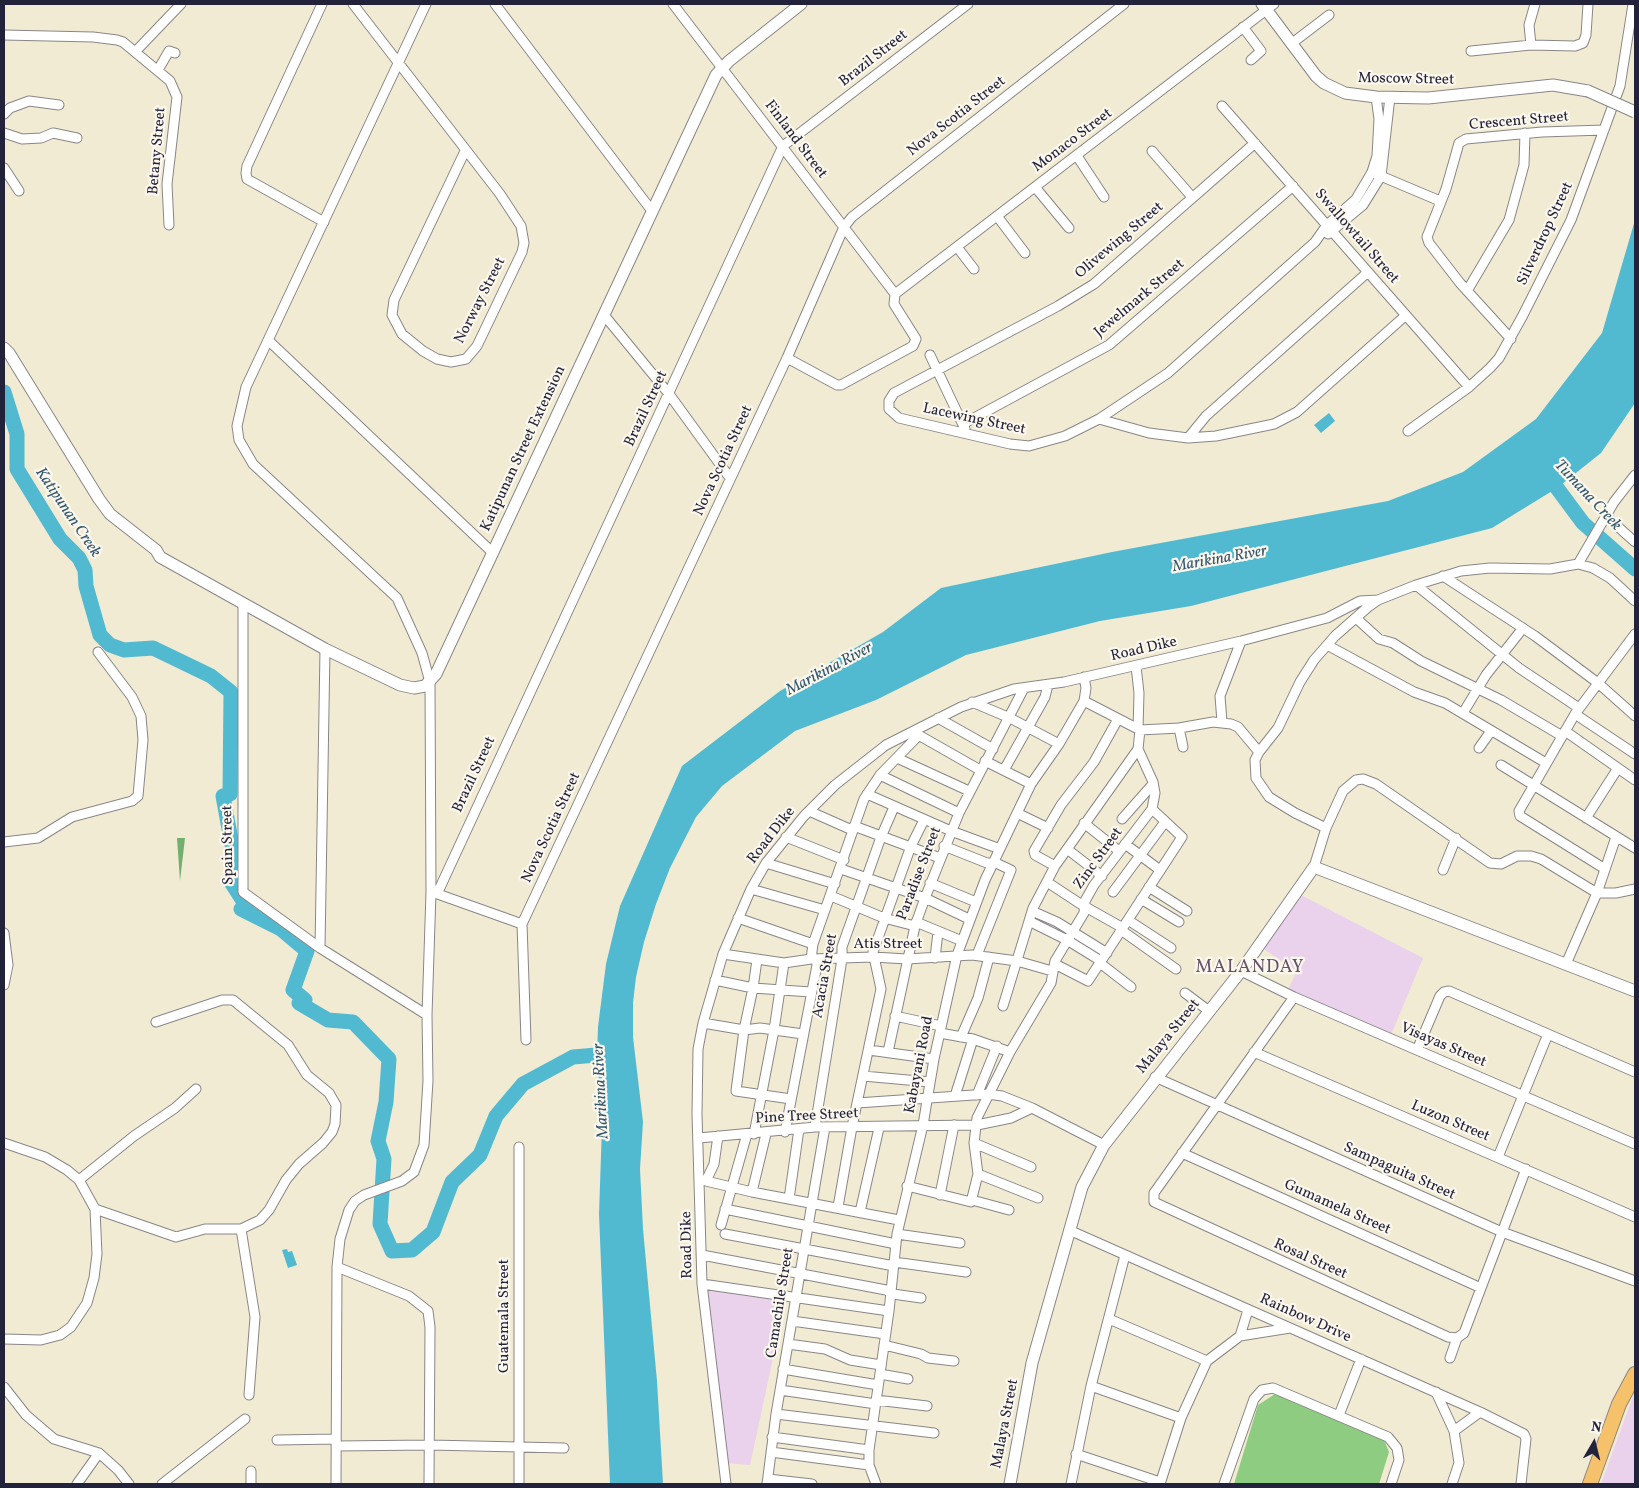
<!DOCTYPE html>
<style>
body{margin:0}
#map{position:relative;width:1639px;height:1488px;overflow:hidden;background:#f1ebd3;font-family:Vollkorn,serif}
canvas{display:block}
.frame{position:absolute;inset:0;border:5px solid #22223b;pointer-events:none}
.north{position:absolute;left:1569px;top:1418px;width:50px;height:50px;-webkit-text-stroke:4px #fbf7ec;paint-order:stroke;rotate:8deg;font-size:14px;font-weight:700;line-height:20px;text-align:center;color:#22223b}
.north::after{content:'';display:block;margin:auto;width:18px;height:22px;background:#22223b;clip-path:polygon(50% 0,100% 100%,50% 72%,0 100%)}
</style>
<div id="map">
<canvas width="1639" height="1488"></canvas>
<div class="frame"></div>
<div class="north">N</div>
</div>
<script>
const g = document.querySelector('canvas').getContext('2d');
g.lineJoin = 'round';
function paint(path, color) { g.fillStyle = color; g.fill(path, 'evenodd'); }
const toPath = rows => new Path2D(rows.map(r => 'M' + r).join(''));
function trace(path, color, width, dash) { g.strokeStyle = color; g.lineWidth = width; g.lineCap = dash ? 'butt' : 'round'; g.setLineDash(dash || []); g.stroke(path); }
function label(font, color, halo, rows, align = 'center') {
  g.font = font + ' Vollkorn,serif'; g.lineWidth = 4.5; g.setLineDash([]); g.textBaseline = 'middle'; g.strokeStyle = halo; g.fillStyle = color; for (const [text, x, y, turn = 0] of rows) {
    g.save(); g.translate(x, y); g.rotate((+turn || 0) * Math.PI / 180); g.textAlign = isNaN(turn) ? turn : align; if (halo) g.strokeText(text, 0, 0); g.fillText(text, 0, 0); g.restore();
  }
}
const built = toPath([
 [1301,895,1423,958,1391,1035,1288,990,1297,971,1262,948],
 [705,1288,786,1298,750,1465,726,1463],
 [1635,1391,1635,1484,1601,1484]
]);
const green = toPath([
 [1275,1394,1384,1440,1389,1452,1379,1484,1234,1484,1258,1405]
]);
const forest = toPath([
 [177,838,185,838,180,881]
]);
const water = toPath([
 [1635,220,1635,403,1601,453,1557,488,1492,528,1191,606,1100,621,966,655,876,700,795,731,722,786,696,817,670,868,656,904,644,942,636,977,633,1003,633,1037,643,1122,640,1169,643,1229,657,1381,663,1484,610,1484,599,1214,602,1126,597,1055,598,1027,606,964,620,906,682,766,780,691,883,632,941,588,1112,552,1388,501,1463,472,1536,419,1602,333],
 [1329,413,1335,421,1321,433,1314,425],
 [287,1249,288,1252,292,1251,297,1265,288,1268,282,1250]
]);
const river = toPath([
 [4,392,17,434,17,469,60,539,79,558,85,570,86,586,100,635,110,645,124,650,153,648,211,676,231,692,230,794,223,796,238,878,231,882,247,907,241,909,281,929,307,951,293,990,305,1000,299,1003,328,1020,353,1022,389,1059,386,1102,378,1141,384,1159,380,1224,392,1251,412,1250,433,1232,452,1182,480,1155,496,1116,523,1084,573,1057,597,1055,615,1056],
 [1543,474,1557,488,1583,523,1635,569]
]);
const minor = toPath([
 [322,4,247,166,246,173,247,179,324,222],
 [353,4,500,194,521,226,524,243,522,252,477,346,466,359,451,362,437,359,423,351,402,334,392,315,394,300,465,151],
 [495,4,652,211],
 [673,4,895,294],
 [1243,27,1261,51,1251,60],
 [4,35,93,37,117,40,123,42,170,81,177,97,167,184,169,225],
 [1291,44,1329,15],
 [1531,45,1529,25,1535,4],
 [1471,51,1531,45,1575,46,1583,43,1586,35,1588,4],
 [135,52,181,4],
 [158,70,169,51,175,53],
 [1222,106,1469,387],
 [4,114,10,108,29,101,59,105],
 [4,133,22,139,41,138,53,133,77,138],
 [1255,143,1094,284,1058,306,894,393,889,401,889,409,899,418,1010,444,1029,446,1065,436,1099,419,1168,373,1315,242,1327,225,1356,199,1372,172,1377,156,1379,119,1376,97],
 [1152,151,1192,197],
 [1077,156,1104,197],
 [4,168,19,191],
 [1376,174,1440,201],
 [1035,187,1069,228],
 [997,216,1025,253],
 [1328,234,1363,205,1381,176,1390,97],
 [957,247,974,269],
 [1467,291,1509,220,1524,165,1525,133],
 [895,294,1274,4],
 [604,315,669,394,730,478],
 [1511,339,1460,283,1429,243,1427,237,1446,189,1459,143,1466,139,1542,132,1604,130],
 [269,341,492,552],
 [930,355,965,429],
 [787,358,837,385,841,385,913,346,916,339,894,304,895,294],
 [1099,419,1149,433,1188,438,1216,436,1274,424,1297,412,1405,316],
 [963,424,1109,345,1293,186],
 [1408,431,1469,387,1490,368,1499,358,1522,317,1571,220,1620,86,1633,4],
 [1188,438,1206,416,1368,272],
 [1607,517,1635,542],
 [1578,564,1614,502,1635,475],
 [1443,576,1535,636,1598,683,1635,716],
 [1416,585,1519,668,1579,708],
 [243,605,243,892,320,948,427,1015],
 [1356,618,1379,639,1393,643,1421,661,1501,700,1562,736],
 [1327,645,1414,692,1445,703,1546,763],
 [1136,666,1139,693,1138,729],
 [1084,701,1140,730,1179,728,1213,722,1231,724,1238,727,1259,752],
 [972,702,1010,718,1059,744],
 [1463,713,1486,675,1523,628],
 [1575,714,1635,754],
 [938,718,993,749],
 [1222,722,1220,696,1241,641],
 [1179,728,1183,747],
 [1565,731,1635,780],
 [915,733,980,770],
 [1479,748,1491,731],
 [897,758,969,791],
 [985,761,1031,784],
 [1501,765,1635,848],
 [1004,770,1045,697,1048,685],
 [880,775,959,813],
 [867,794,951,831,1000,849],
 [809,811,852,830],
 [1017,813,1048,828],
 [1586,818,1618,768],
 [1122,819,1153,784],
 [1084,823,1119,851],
 [854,826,940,858],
 [1326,828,1295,813,1269,797,1256,778,1255,760,1259,752,1278,728,1300,682,1314,660,1335,636,1368,607,1378,600,1416,585,1461,571,1490,568,1550,569,1578,564,1593,568,1610,578,1635,601],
 [786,837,844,860],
 [4,842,38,838,72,817,132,801,138,796,143,740,141,716,132,697,98,652],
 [1125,844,1160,870],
 [944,846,987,863,996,863,1011,870,977,955],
 [1067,849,1102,876],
 [766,863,835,884],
 [1055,866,1035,855,1034,851,1061,805,1094,762,1118,719],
 [1314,867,1326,828,1343,791,1356,780,1363,779,1376,784,1490,863,1501,864,1517,856,1531,856,1541,859,1597,893,1616,893,1635,889],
 [841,869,925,898,969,919],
 [1605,869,1520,816,1519,811,1575,714,1635,634],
 [1443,870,1456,838],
 [1047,882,1082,905,1123,928],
 [930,883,976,902],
 [1149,887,1187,911],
 [751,889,825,910],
 [432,892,522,924],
 [1113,892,1165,822],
 [437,894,783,146,968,4],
 [831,896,884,918,915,926],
 [1141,899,1179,922],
 [1032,911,1057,922,1107,953],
 [738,918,813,944],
 [1128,920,1171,948],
 [1029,921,1067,940,1101,961],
 [916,922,962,941],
 [1121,930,1176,969],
 [4,933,8,965,4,985],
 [320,948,325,649],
 [723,954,784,963,811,959,873,957,907,959,972,955,1017,961,1052,971],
 [935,958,938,932],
 [811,959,813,944,864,799,880,775,918,736],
 [757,960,753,988,744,1030,736,1091,791,1099],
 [1100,963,1131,987],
 [1055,964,1088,981,1182,837,1152,809],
 [1566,964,1597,893,1616,837],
 [1241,971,1294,997,1635,1144],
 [715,980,753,988,811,992],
 [1185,993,1209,1011],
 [1294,997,1154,1193,1154,1202,1448,1337,1457,1338],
 [1003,1006,1033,908,1055,866,1138,749],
 [895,1016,941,1026],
 [703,1023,744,1030,760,1028,803,1034],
 [940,1033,973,1039,1010,1052],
 [961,1037,978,998,989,957],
 [526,1040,522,924,787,358,844,227,852,217,1124,4],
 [869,1050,934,1059],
 [1417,1050,1440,996,1444,992,1449,991,1635,1072],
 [888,1052,915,926,925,898,959,813,1024,688],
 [1254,1052,1635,1217],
 [863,1076,930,1082],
 [1155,1077,1502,1232,1635,1281],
 [977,1095,997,1046],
 [955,1096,973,1039],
 [857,1103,988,1094,1002,1096,1032,1108,1104,1145],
 [815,1127,842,959,842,947,881,837,894,807],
 [785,1132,817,965,816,959],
 [754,1134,774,1030,784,963],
 [699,1138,815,1127,977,1125,1011,1118,1032,1108],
 [4,1143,45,1157,67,1170,79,1180,95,1209,97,1254,94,1278,87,1303,71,1327,60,1335,41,1340,4,1339],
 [974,1143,1031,1167],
 [1182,1153,1481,1288],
 [1498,1157,1548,1034],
 [978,1174,1038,1198],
 [79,1180,134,1136,175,1108,196,1089],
 [702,1180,706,1181,714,1164,718,1136],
 [706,1181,752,1192,899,1220],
 [907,1186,971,1202,978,1174,974,1143,977,1118,1010,1052,1051,983,1055,961,1084,913,1085,901,1094,885,1152,809,1155,793,1153,782,1138,749,1140,730],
 [752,1192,766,1134],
 [940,1195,954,1125],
 [789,1199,799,1129],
 [972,1200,1009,1210],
 [838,1207,852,1127,881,989,873,952,911,846,924,820],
 [95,1209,176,1237,205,1229,241,1229,260,1220,269,1210,286,1180,299,1164,323,1143,332,1132,335,1124,336,1105,329,1093,307,1075,288,1045,233,1000,222,1000,156,1022],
 [725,1209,896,1244],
 [860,1212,879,1128],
 [721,1225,747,1134],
 [241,1229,255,1317,249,1395],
 [1069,1230,1480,1412,1524,1434,1526,1439,1521,1484],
 [725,1234,894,1266],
 [897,1234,960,1243],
 [702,1255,886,1290,893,1294,921,1298],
 [894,1262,966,1272],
 [337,1267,409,1296,428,1311,430,1327,429,1484],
 [702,1284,889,1311],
 [1109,1319,1207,1361],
 [792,1321,885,1334],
 [1240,1336,1248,1310],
 [788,1344,825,1349,850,1360,881,1365],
 [884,1345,921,1354,928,1358,954,1361],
 [1450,1358,1457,1338,1464,1333,1526,1169],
 [783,1369,878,1385],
 [880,1374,908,1379],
 [1091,1386,1181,1418],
 [4,1387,26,1415,54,1439,99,1453,118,1470,129,1484],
 [780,1390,876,1404],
 [1436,1392,1454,1431,1459,1463,1452,1484],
 [876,1400,927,1406],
 [776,1414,934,1433],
 [1339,1415,1361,1359],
 [1454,1431,1480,1412],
 [772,1437,869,1450],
 [277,1440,336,1439],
 [336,1446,430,1445,564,1448],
 [771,1452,869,1465],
 [1076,1454,1160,1482],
 [251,1471,251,1484],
 [768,1479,812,1484],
 [77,1484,99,1453],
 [162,1484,245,1419],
 [336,1484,337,1267,340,1239,349,1210,355,1201,364,1195,402,1181,414,1172,424,1145,428,1081,427,1015,431,892,430,682,422,653,397,598,253,464,239,440,237,426,246,387,426,4],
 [519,1484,519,1147],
 [726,1484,702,1284,697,1114,698,1049,703,1023,723,954,751,889,766,863,804,816,835,785,886,745,961,707,1014,689,1064,682,1241,641,1327,618,1360,601,1378,600],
 [767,1484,776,1414,825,1127],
 [876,1484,869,1465,869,1450,889,1311,897,1234,923,1125,934,1059,957,955,985,880,1031,784,1059,744,1084,701,1086,688,1084,677],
 [1071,1484,1091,1386,1125,1255],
 [1160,1484,1181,1418,1207,1361,1240,1336,1290,1328],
 [1224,1484,1254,1399,1262,1390,1273,1388,1388,1437,1397,1448,1399,1460,1391,1484]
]);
const tertiary = toPath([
 [1262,4,1316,76,1324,83,1345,93,1376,97,1428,98,1553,85,1588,91],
 [4,348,9,353,99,499,110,514,156,550,160,557,325,649,400,685,414,688,425,686,436,674,716,75,729,61,801,4],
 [1010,1484,1032,1363,1082,1187,1104,1145,1241,971,1314,867,1635,991]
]);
const primary = toPath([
 [1590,1484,1619,1404,1635,1374]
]);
const tertiaryBridge = toPath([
 [1588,91,1635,112]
]);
const streetNames = [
 ["Brazil Street",874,59,-38],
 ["Moscow Street",1406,80,1],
 ["Nova Scotia Street",957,117,-38],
 ["Crescent Street",1519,122,-5],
 ["Finland Street",795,140,53],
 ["Monaco Street",1073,141,-37],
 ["Betany Street",158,151,-85],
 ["Silverdrop Street",1546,234,-65],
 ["Swallowtail Street",1356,237,49],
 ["Olivewing Street",1120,241,-40],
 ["Jewelmark Street",1140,299,-40],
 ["Norway Street",481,301,-63],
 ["Brazil Street",647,409,-65],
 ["Lacewing Street",974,420,12],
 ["Katipunan Street Extension",524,449,-65],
 ["Nova Scotia Street",724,461,-65],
 ["Road Dike",1144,650,-13],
 ["Brazil Street",475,775,-65],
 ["Nova Scotia Street",552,828,-65],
 ["Road Dike",772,836,-52],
 ["Spain Street",229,845,-91],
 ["Zinc Street",1099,859,-54],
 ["Paradise Street",920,874,-69],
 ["Atis Street",888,945],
 ["Acacia Street",826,976,-80],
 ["Malaya Street",1169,1037,-51],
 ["Visayas Street",1443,1046,23],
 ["Kabayani Road",920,1065,-79],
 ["Pine Tree Street",807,1117,-3],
 ["Luzon Street",1450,1122,23],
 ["Sampaguita Street",1399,1172,24],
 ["Gumamela Street",1337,1208,24],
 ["Road Dike",688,1245,-91],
 ["Rosal Street",1310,1260,24],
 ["Camachile Street",781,1303,-81],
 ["Guatemala Street",505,1316,-90],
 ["Rainbow Drive",1305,1319,24],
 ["Malaya Street",1006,1424,-79]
];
const waterNames = [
 ["Tumana Creek",1587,496,47],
 ["Katipunan Creek",67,513,56],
 ["Marikina River",1220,560,-10],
 ["Marikina River",830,670,-28],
 ["Marikina River",602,1091,-93]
];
const quarterNames = [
 ["MALANDAY",1250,969]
];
paint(built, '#ead1ec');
paint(green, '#8ecc81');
paint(forest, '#72b06f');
paint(water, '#52bad0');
trace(river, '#52bad0', 15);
trace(minor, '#8a8687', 11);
trace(tertiary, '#8a8687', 13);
trace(primary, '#8a8687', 16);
trace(minor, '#fff', 9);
trace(tertiary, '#fff', 11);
trace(primary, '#f6c16b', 14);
trace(tertiaryBridge, '#8a8687', 13, []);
trace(tertiaryBridge, '#fff', 11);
label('15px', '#22223b', '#fbf7ec', streetNames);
label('italic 16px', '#33576f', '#fbf7ec', waterNames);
g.letterSpacing = '1px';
label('18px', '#62526a', '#fbf7ec', quarterNames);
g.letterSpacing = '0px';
</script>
